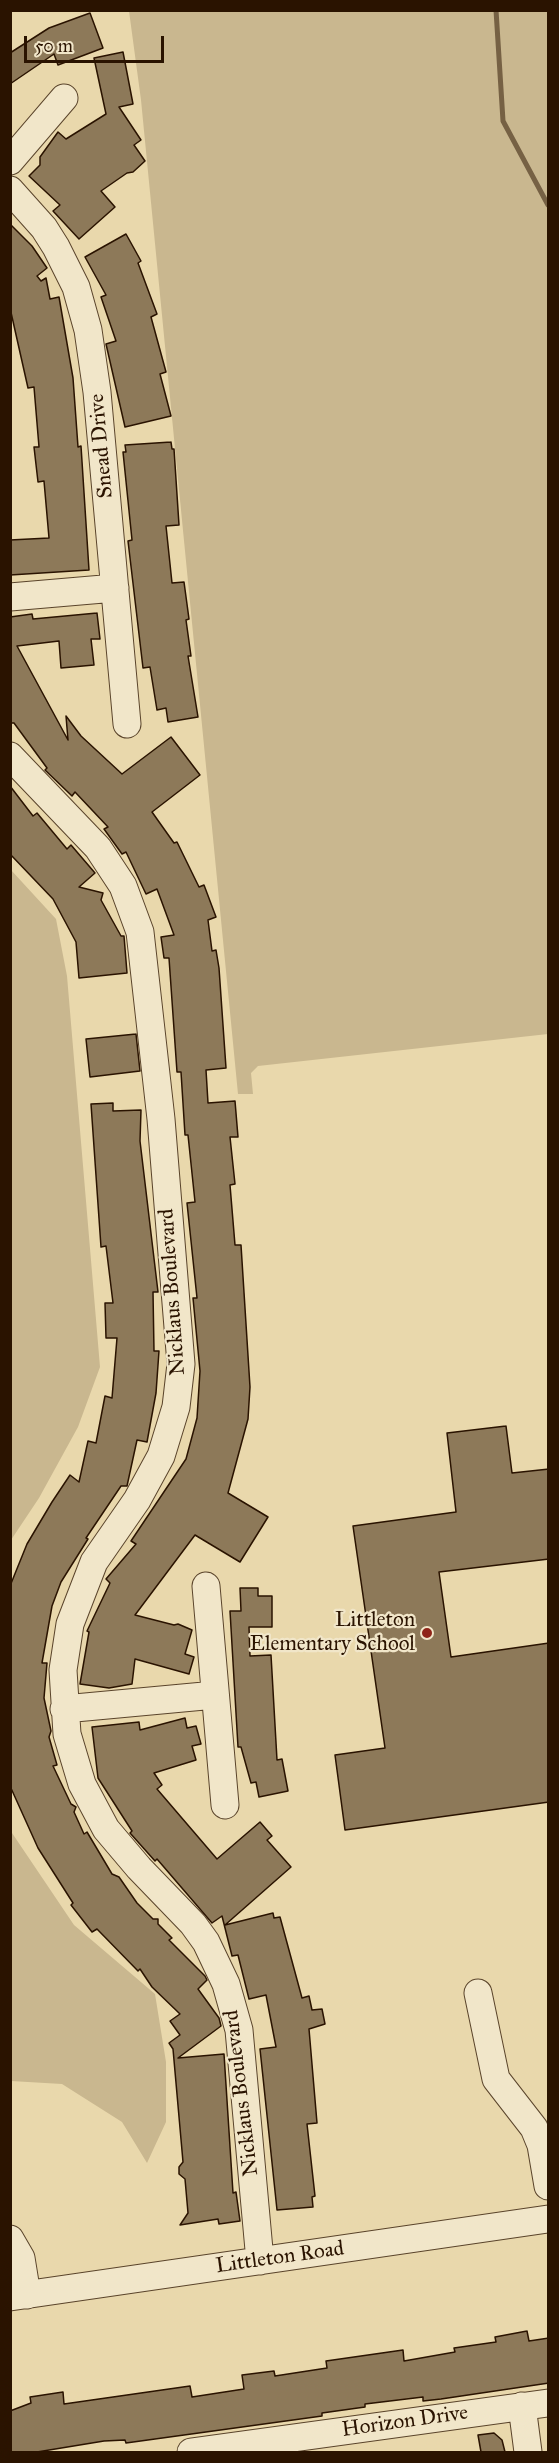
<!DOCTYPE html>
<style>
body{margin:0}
#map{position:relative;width:559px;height:2463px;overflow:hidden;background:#e9d8ac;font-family:"IM FELL Great Primer",serif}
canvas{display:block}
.frame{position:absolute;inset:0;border:12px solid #2a1300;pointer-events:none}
.scale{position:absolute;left:24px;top:36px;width:140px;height:27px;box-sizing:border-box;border:3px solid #2a1300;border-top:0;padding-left:8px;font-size:18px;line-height:21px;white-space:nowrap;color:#2a1300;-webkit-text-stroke:4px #f1e6c9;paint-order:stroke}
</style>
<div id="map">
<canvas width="559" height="2463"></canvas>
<div class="frame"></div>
<div class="scale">50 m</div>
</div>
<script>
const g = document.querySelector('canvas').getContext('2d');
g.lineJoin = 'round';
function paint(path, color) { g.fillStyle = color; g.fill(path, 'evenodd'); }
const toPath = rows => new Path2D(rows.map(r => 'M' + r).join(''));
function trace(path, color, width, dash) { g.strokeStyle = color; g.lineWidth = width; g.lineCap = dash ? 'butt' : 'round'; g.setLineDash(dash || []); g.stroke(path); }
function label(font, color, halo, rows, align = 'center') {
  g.font = font + ' "IM FELL Great Primer",serif'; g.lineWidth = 4.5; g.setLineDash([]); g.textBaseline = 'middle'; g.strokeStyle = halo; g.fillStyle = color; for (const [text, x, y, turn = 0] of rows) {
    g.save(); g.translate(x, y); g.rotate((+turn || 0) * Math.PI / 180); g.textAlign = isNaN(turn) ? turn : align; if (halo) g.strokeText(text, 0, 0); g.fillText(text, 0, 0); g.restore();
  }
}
const green = toPath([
 [129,11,548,11,548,1034,258,1066,251,1073,253,1094,238,1094,141,100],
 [11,870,56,919,67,976,100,1367,78,1427,39,1498,11,1540],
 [10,1830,74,1925,155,1994,166,2062,166,2122,147,2163,122,2122,62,2084,11,2081]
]);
const stream = toPath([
 [496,10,503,121,548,205]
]);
const building = toPath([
 [90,13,103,48,58,65,54,54,10,84,10,53,49,28,90,13],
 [123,52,133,104,119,107,141,140,134,145,145,161,133,172,127,173,101,191,115,207,79,239,53,211,60,205,29,176,40,165,40,157,58,132,66,139,106,114,94,58,123,52],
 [10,224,32,246,47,268,37,276,41,281,46,278,50,299,59,297,73,378,78,447,81,446,89,570,10,575,10,540,49,538,44,481,38,482,34,447,39,447,34,387,28,388,10,308,10,224],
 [126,234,141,261,138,263,157,314,151,317,166,372,160,374,171,416,125,427,106,344,116,341,101,297,106,295,85,257,126,234],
 [171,442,172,449,174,449,179,525,166,526,172,583,184,582,189,619,186,620,191,656,188,656,198,717,168,722,166,708,157,710,150,667,143,668,128,541,132,540,123,452,126,452,125,445,171,442],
 [97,613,100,639,91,639,94,665,61,668,59,641,17,646,68,740,66,716,81,736,122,774,171,737,200,775,152,812,174,843,177,842,199,887,204,885,216,917,208,920,212,951,216,950,219,968,226,1068,206,1070,208,1103,235,1101,238,1137,230,1137,235,1184,230,1185,235,1245,241,1245,250,1387,248,1419,228,1493,268,1517,240,1562,195,1535,135,1615,174,1625,178,1624,192,1630,185,1654,194,1657,189,1674,135,1659,132,1684,109,1688,80,1684,89,1632,87,1631,110,1583,106,1579,136,1544,131,1541,186,1459,197,1418,200,1371,193,1298,197,1298,187,1203,195,1202,188,1135,185,1135,181,1072,177,1072,169,958,164,958,161,937,174,935,157,889,146,894,126,852,122,854,104,829,108,827,75,792,72,796,45,770,47,768,14,723,10,723,10,617,32,614,33,619,97,613],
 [10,786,33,816,37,813,67,849,71,845,95,873,79,887,103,893,101,900,121,936,124,936,127,973,79,978,76,942,53,899,10,854,10,786],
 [136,1034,140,1071,90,1077,86,1039,136,1034],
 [113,1103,113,1111,141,1110,140,1141,158,1292,153,1292,154,1351,159,1351,156,1393,147,1442,137,1440,127,1486,121,1486,86,1538,88,1539,61,1582,52,1606,42,1663,47,1663,44,1698,51,1731,49,1737,57,1765,53,1766,71,1804,76,1807,74,1812,84,1834,87,1832,112,1874,119,1877,137,1903,153,1919,158,1919,158,1924,172,1938,169,1940,205,1976,207,1980,198,1989,219,2018,221,2026,178,2058,224,2054,233,2193,236,2192,240,2221,219,2224,218,2219,180,2225,188,2213,185,2179,179,2174,179,2167,183,2162,173,2049,169,2043,180,2035,170,2021,180,2014,152,1987,140,1969,138,1971,97,1929,92,1932,71,1905,73,1903,38,1848,10,1786,10,1586,27,1544,52,1502,70,1475,79,1482,88,1441,96,1443,105,1396,112,1398,117,1338,106,1338,105,1303,113,1303,106,1246,101,1247,91,1104,113,1103],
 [506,1426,512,1473,549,1469,549,1559,439,1572,451,1657,549,1643,549,1802,345,1830,335,1755,385,1748,353,1526,456,1512,447,1433,506,1426],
 [240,1588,258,1588,258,1596,272,1596,272,1627,249,1627,250,1656,271,1655,277,1760,282,1759,288,1791,259,1797,256,1782,251,1783,241,1747,238,1747,230,1611,241,1611,240,1588],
 [185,1718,187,1728,196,1726,201,1744,192,1746,196,1760,154,1773,162,1785,157,1789,217,1859,260,1822,272,1836,267,1840,291,1867,225,1925,273,1913,274,1918,280,1917,302,1998,309,1996,312,2010,322,2009,325,2024,309,2029,317,2123,307,2124,315,2196,312,2197,313,2207,277,2210,260,2049,276,2047,266,1995,249,1999,238,1955,232,1956,222,1916,212,1923,157,1859,155,1861,130,1833,132,1831,98,1778,92,1727,139,1722,140,1730,185,1718],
 [527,2331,529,2341,549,2338,549,2383,441,2399,423,2401,423,2397,365,2404,365,2407,322,2413,322,2416,126,2443,125,2440,104,2441,37,2452,10,2452,10,2411,31,2403,30,2397,63,2392,64,2404,190,2386,192,2397,244,2389,242,2375,274,2371,275,2376,327,2368,326,2361,403,2350,404,2361,455,2352,454,2348,496,2342,495,2337,527,2331],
 [494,2433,502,2440,505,2452,481,2452,478,2435,494,2433]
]);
const minor = toPath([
 [10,161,64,98],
 [10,190,44,228,56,247,76,287,88,330,97,392,127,724],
 [10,597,115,588],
 [10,756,98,848,123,886,140,932,161,1119,181,1364,176,1407,161,1456,137,1500,94,1562,70,1624,63,1670,67,1734,82,1784,106,1829,139,1868,193,1924,206,1942,226,1984,239,2030,260,2261],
 [206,1586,225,1805],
 [64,1709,215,1695],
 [478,1993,496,2079,534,2128,541,2145,548,2186],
 [10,2239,21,2258,27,2295],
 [10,2297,548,2219],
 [522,2406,528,2452],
 [191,2452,548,2403]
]);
const markers = [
 [427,1633,6,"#8f2418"]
];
const streetNames = [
 ["Snead Drive",102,446,-95],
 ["Nicklaus Boulevard",173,1292,-94],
 ["Nicklaus Boulevard",242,2093,-97],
 ["Littleton Road",280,2258,-8],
 ["Horizon Drive",405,2422,-8]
];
const poiNames = [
 ["Littleton",415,1621],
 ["Elementary School",415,1645]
];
paint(green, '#c9b78f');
trace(stream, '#766144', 5);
paint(building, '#8d7959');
trace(building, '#2a1300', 1.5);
trace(minor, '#5a442b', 29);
trace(minor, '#f1e6c9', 27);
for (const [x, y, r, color] of markers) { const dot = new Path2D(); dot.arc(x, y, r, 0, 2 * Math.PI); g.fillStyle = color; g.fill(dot); trace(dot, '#f1e6c9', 2); }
label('21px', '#2a1300', '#f1e6c9', streetNames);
label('21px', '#2a1300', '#f1e6c9', poiNames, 'right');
</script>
